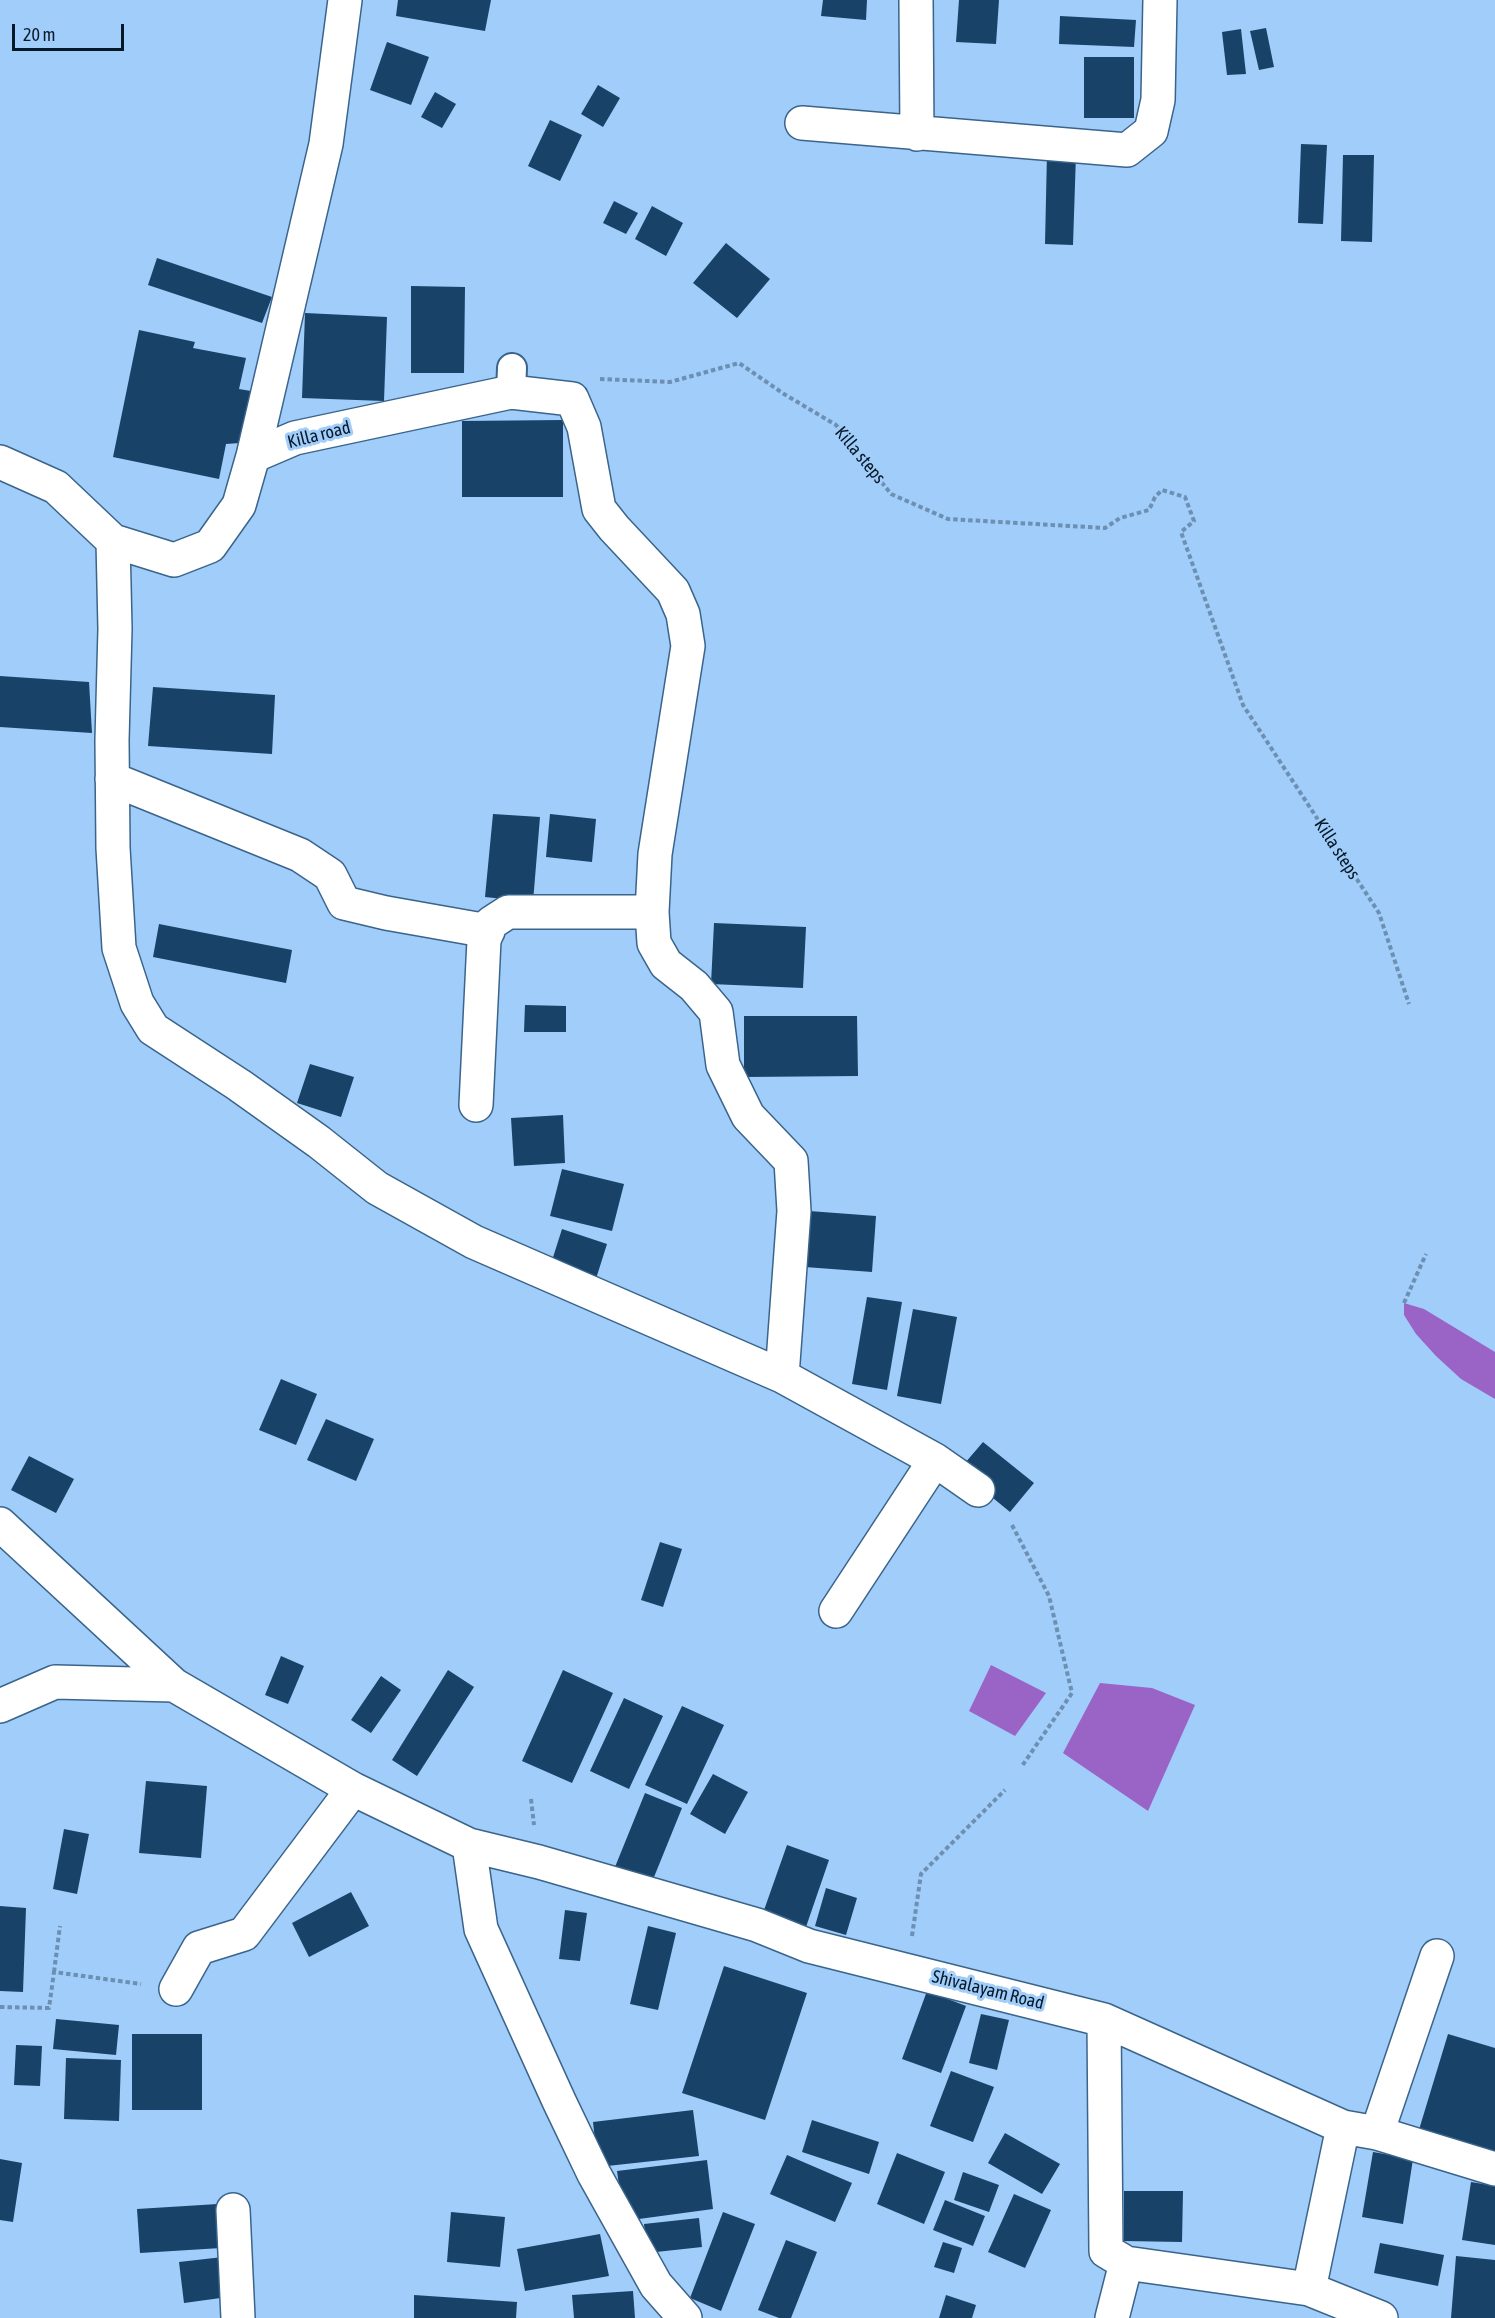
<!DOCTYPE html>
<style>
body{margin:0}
#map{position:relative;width:1495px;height:2318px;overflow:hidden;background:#a0cdf9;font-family:"Asap Condensed",sans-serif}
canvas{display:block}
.scale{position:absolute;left:12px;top:24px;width:112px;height:27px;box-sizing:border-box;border:3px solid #071828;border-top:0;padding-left:8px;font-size:18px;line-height:21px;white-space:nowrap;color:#071828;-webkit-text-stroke:4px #a0cdf9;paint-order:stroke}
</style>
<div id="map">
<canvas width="1495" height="2318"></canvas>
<div class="scale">20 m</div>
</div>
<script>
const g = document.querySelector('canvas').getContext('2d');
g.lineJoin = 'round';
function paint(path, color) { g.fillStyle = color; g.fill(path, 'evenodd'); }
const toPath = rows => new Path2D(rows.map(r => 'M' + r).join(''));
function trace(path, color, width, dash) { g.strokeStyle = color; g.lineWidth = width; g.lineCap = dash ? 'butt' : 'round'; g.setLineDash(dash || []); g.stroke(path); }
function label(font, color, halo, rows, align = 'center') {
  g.font = font + ' "Asap Condensed",sans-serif'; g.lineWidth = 6; g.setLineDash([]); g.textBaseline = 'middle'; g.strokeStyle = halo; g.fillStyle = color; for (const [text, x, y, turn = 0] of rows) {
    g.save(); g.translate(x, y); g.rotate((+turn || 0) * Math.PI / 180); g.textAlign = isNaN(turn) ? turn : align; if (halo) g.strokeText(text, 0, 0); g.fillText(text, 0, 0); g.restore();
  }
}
const water = toPath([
 [1404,1303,1424,1309,1495,1352,1495,1399,1461,1379,1436,1356,1416,1334,1404,1315],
 [991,1665,1046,1693,1015,1736,969,1711],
 [1100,1683,1152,1688,1195,1705,1148,1811,1063,1753]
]);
const building = toPath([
 [398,0,491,0,485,31,396,16],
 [823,0,867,0,866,20,821,16],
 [959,0,999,0,996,44,956,42],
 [1060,16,1136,20,1134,47,1059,44],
 [1266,28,1274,67,1259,70,1250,31],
 [1241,29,1246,74,1227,75,1222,32],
 [387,42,429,57,411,105,370,90],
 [1084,57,1134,57,1134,118,1084,118],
 [598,85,620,98,603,127,581,114],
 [435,92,456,104,442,128,421,117],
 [550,120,582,135,560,181,528,166],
 [1301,144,1327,145,1323,224,1298,223],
 [1047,153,1076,154,1073,245,1045,244],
 [1343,155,1374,155,1372,242,1341,241],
 [614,201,638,213,626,234,603,223],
 [652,206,683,223,666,256,635,239],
 [726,243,770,279,737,318,693,283],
 [157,258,272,297,262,323,148,285],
 [411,286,465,287,464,373,411,373],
 [305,313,387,317,384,401,302,398],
 [139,330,195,342,193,348,246,358,239,389,251,391,240,443,226,444,219,479,113,457],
 [563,420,563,497,462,497,462,421],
 [0,676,89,682,92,733,0,727],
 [153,687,275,695,272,754,148,746],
 [493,814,540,817,533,902,485,897],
 [550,814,596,819,592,862,546,857],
 [714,923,806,927,803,988,711,984],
 [159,924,292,950,286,983,153,957],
 [525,1005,566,1006,566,1032,524,1032],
 [744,1016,857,1016,858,1076,744,1077],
 [310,1064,354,1077,341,1117,297,1103],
 [563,1115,565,1163,514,1166,511,1118],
 [562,1169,624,1184,612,1231,550,1216],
 [809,1211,876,1216,872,1272,805,1267],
 [562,1229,607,1244,594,1285,549,1270],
 [867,1297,902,1302,887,1390,852,1384],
 [913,1309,957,1317,941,1404,897,1396],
 [281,1379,317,1394,296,1445,259,1430],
 [326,1419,374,1439,356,1481,307,1460],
 [983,1442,1034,1483,1010,1512,959,1470],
 [29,1456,74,1479,56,1513,11,1490],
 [660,1542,682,1549,663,1607,641,1600],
 [281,1656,304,1666,288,1704,265,1695],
 [448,1670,474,1687,417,1776,392,1760],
 [563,1670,613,1693,572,1783,522,1761],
 [381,1676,401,1690,371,1733,351,1720],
 [624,1698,663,1716,629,1789,590,1771],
 [682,1706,724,1725,687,1804,645,1785],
 [713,1774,748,1792,725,1834,690,1814],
 [146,1781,207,1786,201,1858,139,1853],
 [645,1793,682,1808,652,1882,615,1867],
 [64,1829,89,1834,77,1894,53,1889],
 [787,1845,829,1860,806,1927,763,1913],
 [826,1888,857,1898,846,1935,815,1926],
 [351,1892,369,1926,309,1957,292,1923],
 [0,1906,26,1908,23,1992,0,1991],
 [565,1910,587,1913,580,1961,559,1959],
 [648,1926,676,1933,658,2010,630,2004],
 [724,1966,807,1993,765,2120,682,2093],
 [927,1991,966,2006,941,2073,902,2059],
 [981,2014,1009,2020,997,2070,969,2063],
 [56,2019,119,2025,116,2055,53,2049],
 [132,2034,202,2034,202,2110,132,2110],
 [1448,2034,1495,2048,1495,2156,1418,2133],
 [16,2045,42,2046,40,2086,14,2085],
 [66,2058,121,2060,119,2121,64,2119],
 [951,2071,994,2087,973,2142,930,2126],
 [693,2110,699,2156,598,2167,593,2122],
 [812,2120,879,2142,869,2174,802,2152],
 [1005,2133,1060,2164,1042,2194,988,2163],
 [1373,2152,1413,2159,1403,2224,1362,2217],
 [897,2153,945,2172,924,2224,877,2204],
 [787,2155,852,2183,835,2222,770,2194],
 [0,2159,22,2163,13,2222,0,2220],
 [707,2160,713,2209,624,2221,617,2171],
 [963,2172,999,2185,989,2212,954,2200],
 [1471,2182,1495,2186,1495,2245,1462,2240],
 [1124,2191,1183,2191,1182,2242,1124,2241],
 [1014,2194,1051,2210,1025,2268,988,2252],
 [945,2200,985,2216,973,2246,933,2230],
 [218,2204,221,2248,140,2253,137,2209],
 [451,2212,505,2217,500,2267,447,2262],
 [723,2212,755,2224,721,2311,690,2298],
 [699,2218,702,2247,647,2253,644,2224],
 [600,2234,609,2276,525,2291,517,2249],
 [786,2240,817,2252,791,2318,779,2318,758,2310],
 [943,2242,962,2248,954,2273,934,2267],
 [1380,2243,1444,2255,1438,2286,1374,2273],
 [1456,2256,1495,2260,1495,2318,1451,2318],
 [223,2257,228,2297,184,2303,179,2262],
 [633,2291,635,2318,574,2318,572,2295],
 [414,2295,517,2302,516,2318,414,2318],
 [946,2295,976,2305,972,2318,939,2318]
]);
const path = toPath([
 [600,379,670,382,739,363,784,394,836,425,891,494,948,519,1105,528,1120,518,1149,510,1155,497,1162,490,1185,497,1194,521,1181,532,1243,705,1379,913,1409,1004],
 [1404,1303,1426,1254],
 [1012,1525,1049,1596,1072,1693,1022,1766],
 [531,1799,534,1825],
 [912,1936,921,1874,1005,1790],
 [54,1972,60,1926],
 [0,2007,49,2008,54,1972,141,1984]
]);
const pedestrian = toPath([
 [511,392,512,368]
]);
const minor = toPath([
 [916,0,917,134],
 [802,123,1127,150,1151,131,1158,100,1160,0],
 [253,456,326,144,345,0],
 [0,462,56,487,113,541,174,560,210,546,239,505,253,456,295,438,511,392,572,399,584,427,599,509,614,528,673,591,683,614,688,646,655,854,652,912,654,943,666,964,694,986,716,1012,723,1065,748,1116,791,1161,794,1211,782,1376],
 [113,541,115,629,112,740,113,848,119,948,137,1003,153,1029,239,1085,319,1142,377,1188,474,1242,782,1376,935,1460,978,1490],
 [112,779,300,855,330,875,344,903,386,913,488,931],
 [476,1105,484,940,491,923,508,912,652,912],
 [0,1524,174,1685,353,1789,469,1845,539,1862,757,1925,809,1946,1104,2020,1343,2127,1377,2133,1495,2169],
 [836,1611,935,1460],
 [0,1706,55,1682,174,1685],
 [469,1845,481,1929,559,2101,594,2174,656,2285,685,2318],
 [176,1989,199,1948,244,1934,353,1789],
 [1104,2020,1106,2251,1126,2263,1309,2289,1381,2318],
 [1377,2133,1437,1956],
 [233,2210,238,2318],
 [1309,2289,1343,2127],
 [1112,2318,1126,2263]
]);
const streetNames = [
 ["Killa road",319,435,-14],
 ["Killa steps",860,455,50],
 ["Killa steps",1337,849,57],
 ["Shivalayam Road",988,1990,14]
];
paint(water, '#9a64c7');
paint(building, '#184267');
trace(pedestrian, '#3a648a', 32);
trace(minor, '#3a648a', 36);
trace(path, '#6c8fb2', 4, [4.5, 3]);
trace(pedestrian, '#fff', 28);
trace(minor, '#fff', 33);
label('18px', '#071828', '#a0cdf9', streetNames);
</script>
